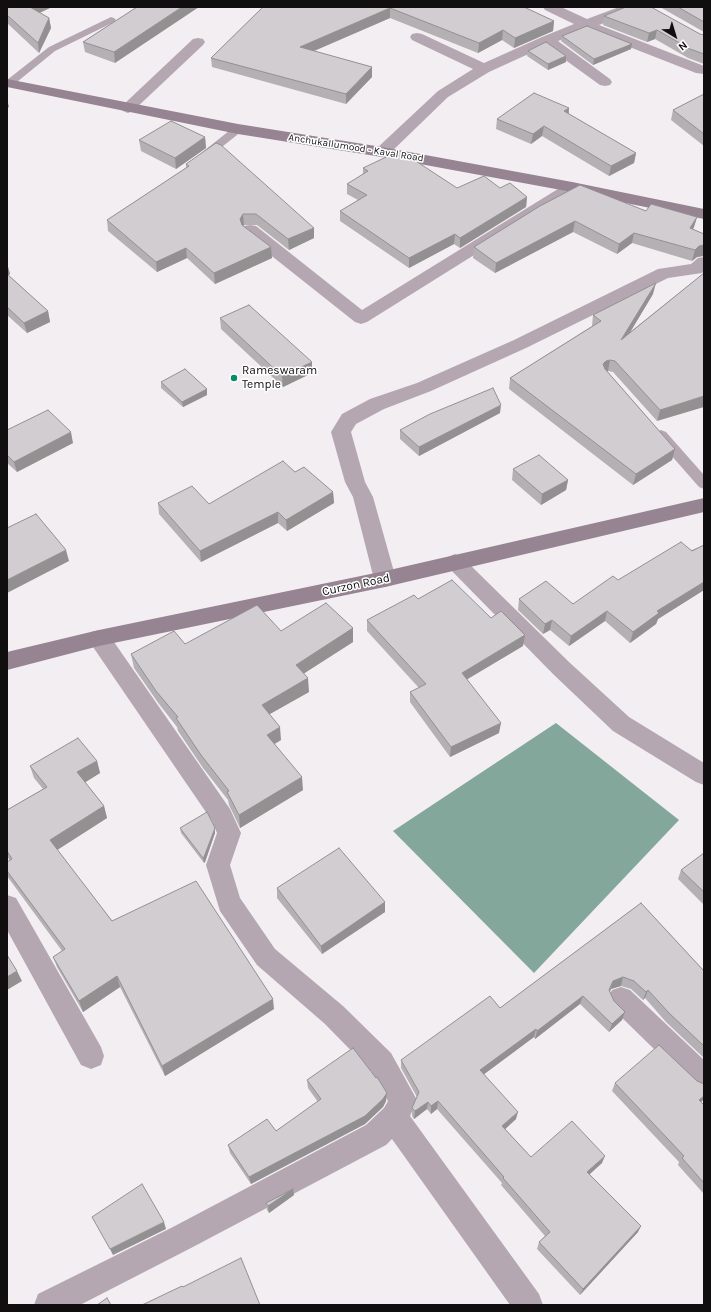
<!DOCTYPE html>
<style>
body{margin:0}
#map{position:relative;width:711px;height:1312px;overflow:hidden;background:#f3eef1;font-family:Karla,sans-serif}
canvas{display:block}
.frame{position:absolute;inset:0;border:8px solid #100e0f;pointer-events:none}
.north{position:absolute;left:655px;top:16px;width:40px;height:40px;-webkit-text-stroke:3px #fff;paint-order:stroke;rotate:142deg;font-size:11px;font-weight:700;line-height:16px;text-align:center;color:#100e0f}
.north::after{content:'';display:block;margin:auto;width:14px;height:18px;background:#100e0f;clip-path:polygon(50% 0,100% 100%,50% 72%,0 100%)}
</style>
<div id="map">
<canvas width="711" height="1312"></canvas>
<div class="frame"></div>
<div class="north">N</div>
</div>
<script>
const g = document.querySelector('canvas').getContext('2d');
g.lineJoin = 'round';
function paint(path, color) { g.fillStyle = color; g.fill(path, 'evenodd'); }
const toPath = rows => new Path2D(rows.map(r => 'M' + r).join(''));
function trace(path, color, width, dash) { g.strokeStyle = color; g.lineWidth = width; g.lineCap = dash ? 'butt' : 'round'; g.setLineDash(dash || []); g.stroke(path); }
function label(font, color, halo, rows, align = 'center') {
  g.font = font + ' Karla,sans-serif'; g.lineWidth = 3; g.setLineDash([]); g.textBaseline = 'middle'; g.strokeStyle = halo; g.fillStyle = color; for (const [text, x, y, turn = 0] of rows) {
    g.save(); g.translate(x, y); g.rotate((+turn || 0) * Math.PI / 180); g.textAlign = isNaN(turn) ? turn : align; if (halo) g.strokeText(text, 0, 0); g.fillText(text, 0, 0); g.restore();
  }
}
const water = toPath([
 [556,723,679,820,534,973,393,831]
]);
const lane = toPath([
 [111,17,114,18,116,20,114,22,55,51,12,86,7,87,7,80,49,47,111,17],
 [238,126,242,127,243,129,242,131,208,158,200,158,199,156,200,154,234,127,238,126],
 [661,430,666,432,704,475,704,489,699,487,656,438,654,435,656,432,661,430]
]);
const street = toPath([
 [543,7,561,7,587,19,619,7,638,7,636,10,599,25,704,66,704,74,696,73,586,30,558,41,610,79,612,82,610,85,605,86,600,85,546,46,489,72,448,97,388,155,382,157,376,155,374,152,376,149,438,91,473,69,412,40,410,37,412,34,417,33,422,34,484,63,542,37,574,24,545,10,543,7],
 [198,38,203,39,205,42,203,45,133,111,128,113,123,111,120,108,123,105,193,39,198,38],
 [572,182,578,184,580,187,578,190,367,322,361,324,355,322,244,234,242,230,244,226,250,225,256,226,362,310,566,184,572,182],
 [704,257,704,271,702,273,668,278,526,348,431,391,384,409,356,424,351,432,365,482,373,497,396,579,392,585,385,587,378,585,374,579,353,497,345,482,331,432,342,414,370,399,417,383,514,340,658,269,691,264,698,258,704,257],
 [455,554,462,557,569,662,629,717,704,763,704,785,696,782,613,731,553,674,448,567,445,562,448,557,455,554],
 [99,630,107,632,230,809,241,833,230,865,240,898,275,949,343,1006,391,1053,417,1100,410,1116,539,1294,543,1305,510,1305,392,1139,386,1145,191,1248,80,1305,34,1305,38,1294,171,1228,366,1125,384,1108,388,1101,371,1071,325,1024,257,965,220,911,206,865,217,833,212,821,91,644,88,638,91,632,99,630],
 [7,895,16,898,101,1047,104,1056,101,1065,91,1069,81,1065,7,930,7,895],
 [621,987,630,990,704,1060,704,1092,694,1088,612,1008,608,999,612,990,621,987]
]);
const secondary = toPath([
 [7,79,238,124,382,147,572,182,704,209,704,219,572,192,382,157,238,134,7,87,7,79],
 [704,498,704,512,385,587,99,646,7,670,7,652,99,630,385,571,704,498]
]);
const wall = toPath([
 [7,7,52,7,39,13,49,18,51,28,39,53,7,23],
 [137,7,115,63,85,52,83,42],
 [263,7,524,7,554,21,553,31,514,48,502,40,478,53,390,18,314,51,372,67,372,77,346,104,212,67,211,58],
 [660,7,704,7,704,32],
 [604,16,704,35,704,64,688,58,655,39,647,42,603,25],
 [562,36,632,44,631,49,593,65,561,41],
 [528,51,566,56,566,62,548,70,527,56],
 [704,94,704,146,671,120,673,110],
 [569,108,569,114,636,153,634,163,609,176,542,136,531,144,496,129,497,119],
 [205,137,206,148,176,169,141,151,139,140],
 [186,164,314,228,314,238,289,250,257,225,243,225,271,247,272,258,215,284,187,258,157,272,108,231,107,220,186,168],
 [363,168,457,188,500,188,527,197,526,207,460,248,454,244,409,268,340,221,340,211,358,200,347,194,347,184,363,174],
 [540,206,646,211,697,217,694,227,693,229,704,234,704,252,703,256,697,257,692,261,632,243,617,254,573,232,495,273,473,258,474,247],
 [7,263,10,274,8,275,48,311,50,322,27,333,7,315],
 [704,273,657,421,613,372,608,371,607,371,675,449,672,460,633,485,509,389,510,378,592,326,593,315,653,294,630,332],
 [220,318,312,373,283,387,221,329],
 [161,382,207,389,207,395,183,407,161,388],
 [500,413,419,456,400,439,400,430],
 [7,430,73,443,17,472,7,463],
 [513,469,568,480,566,490,541,505,512,480],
 [295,472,333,492,334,503,287,531,278,523,201,562,159,514,158,503,209,504],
 [704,545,704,590,658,619,656,624,630,643,605,621,569,646,550,630,543,634,518,610,519,599,573,604,618,580],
 [418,599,491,618,523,646,467,679,499,733,450,757,410,702,410,692,419,688,367,631,367,620],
 [353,628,353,642,304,673,309,692,269,714,281,740,274,744,303,790,240,828,229,805,228,800,203,768,178,731,177,727,159,704,134,668,131,654,185,644,281,631],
 [97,761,100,773,85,782,104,806,107,818,57,850,112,921,274,1009,165,1076,120,987,83,1012,57,967,53,957,62,951,7,876,7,862,10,861,7,856,7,810,43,789,34,778,30,766],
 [180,828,215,833,205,862,204,863,181,833],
 [704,853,704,905,678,879,681,870],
 [277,888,385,902,385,912,322,954,277,898],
 [641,903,704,971,704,1058,666,1022,645,998,643,1000,631,989,621,986,611,989,610,991,614,1001,625,1012,622,1020,609,1032,580,1004,535,1039,534,1037,484,1074,516,1119,505,1129,531,1157,602,1163,589,1175,638,1232,580,1295,537,1249,539,1242,545,1236,501,1185,502,1183,437,1109,431,1114,427,1109,414,1119,412,1116,412,1108,417,1097,401,1068,401,1060,500,1008],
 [307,1080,386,1101,383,1107,365,1124,251,1184,230,1153,228,1145,276,1131,318,1102,308,1088],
 [697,1081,704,1084,704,1099,701,1102,704,1105,704,1194,678,1165,679,1162,612,1091,615,1083],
 [293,1189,294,1195,269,1213,267,1210,266,1203]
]);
const shadedWall = toPath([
 [30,7,52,7,31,17],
 [182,7,199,7,115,63,114,52],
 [390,8,390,18,300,57,300,47],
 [49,18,51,28,39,53,38,43],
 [554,21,553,31,514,48,515,38],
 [503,30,502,40,478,53,479,43],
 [657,30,655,39,647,42,649,33],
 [632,44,631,49,593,65,594,59],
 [566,56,566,62,548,70,548,64],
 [372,67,372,77,346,104,346,94],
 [7,99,9,107,7,108],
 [569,108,568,118,564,111],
 [544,126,542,136,531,144,533,134],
 [205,137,206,148,176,169,175,158],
 [636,153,634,163,609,176,611,166],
 [527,197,526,207,460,248,460,238],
 [243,214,244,225,241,229,240,219],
 [697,217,694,227,687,239,690,228],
 [575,221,573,232,495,273,496,263],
 [314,228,314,238,289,250,288,239],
 [634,233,632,243,617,254,619,244],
 [455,234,454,244,409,268,409,258],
 [704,245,704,252,703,256,697,257,692,261,695,250,699,246],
 [271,247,272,258,215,284,214,273],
 [186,248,187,258,157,272,156,262],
 [7,264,10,274,7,276],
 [656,283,653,294,619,351,621,340],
 [48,311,50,322,27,333,24,323],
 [610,360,608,371,604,372,603,364,606,361],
 [312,362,312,373,283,387,282,376],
 [207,389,207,395,183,407,182,402],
 [704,396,704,407,657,421,660,410],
 [501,405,500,413,419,456,419,447],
 [71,432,73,443,17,472,14,462],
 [675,449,672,460,633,485,636,474],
 [568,480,566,490,541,505,542,494],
 [333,492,334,503,287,531,286,520],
 [278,512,278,523,201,562,200,551],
 [66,550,69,561,7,593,7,580],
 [704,582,704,590,658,619,656,624,630,643,633,632,657,611],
 [607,611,605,621,569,646,571,636],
 [552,620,550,630,543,634,545,624],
 [353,628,353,642,297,678,296,665],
 [525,635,523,646,461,683,462,673],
 [308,678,309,692,263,718,262,705],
 [501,723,499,733,450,757,451,747],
 [280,727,281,740,268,748,267,735],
 [97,761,100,773,81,785,77,772],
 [302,777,303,790,240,828,239,815],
 [104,806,107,818,54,852,50,840],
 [215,828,215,833,205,862,204,863,203,858],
 [385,902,385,912,322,954,321,946],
 [17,971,22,981,7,990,7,977],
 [117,976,120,987,83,1012,79,1001],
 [623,977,621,986,611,989,607,998,613,981],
 [648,990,645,998,643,1000,646,992],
 [583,996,580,1004,535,1039,537,1031],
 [273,999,274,1009,165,1076,162,1066],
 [625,1012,622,1020,609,1032,612,1024],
 [536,1029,534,1037,479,1078,480,1070],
 [387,1093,386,1101,383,1107,365,1124,251,1184,249,1177],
 [704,1096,704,1099,695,1108,699,1100],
 [438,1101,437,1109,431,1114,431,1106],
 [428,1102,427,1109,414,1119,415,1111],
 [518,1112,516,1119,501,1133,502,1126],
 [605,1156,602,1163,584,1179,587,1172],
 [293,1189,294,1195,269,1213,268,1206],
 [164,1222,166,1229,113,1255,110,1249],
 [641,1226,638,1232,580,1295,583,1289]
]);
const building = toPath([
 [7,7,30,7,49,18,38,43,7,15,7,7],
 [137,7,182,7,114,52,83,42,137,7],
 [263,7,524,7,554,21,515,38,503,30,479,43,390,8,300,47,372,67,346,94,211,58,263,7],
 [626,7,651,7,700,34,704,35,704,54,690,49,657,30,649,33,604,16,626,7],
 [678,7,704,7,704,22,678,7],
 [587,26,632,44,594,59,562,36,587,26],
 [546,42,566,56,548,64,528,51,546,42],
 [534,93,569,108,564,111,636,153,611,166,544,126,533,134,497,119,534,93],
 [704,94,704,134,673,110,704,94],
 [171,121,205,137,175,158,139,140,171,121],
 [216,143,221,145,314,228,288,239,256,214,243,214,240,219,242,225,271,247,214,273,186,248,156,262,107,220,189,166,186,164,216,143],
 [399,151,402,152,457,188,484,176,500,188,510,183,527,197,460,238,455,234,409,258,340,211,367,195,347,184,368,171,363,168,399,151],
 [580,185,646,211,651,204,697,217,690,228,704,234,704,245,699,246,695,250,634,233,619,244,575,221,496,263,474,247,540,206,580,185],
 [704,273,704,396,660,410,615,361,610,360,606,361,603,364,605,369,675,449,636,474,510,378,601,321,593,315,656,283,621,340,704,273],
 [7,274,48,311,24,323,7,307,7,274],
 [249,305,312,362,282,376,220,318,249,305],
 [185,369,207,389,182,402,161,382,185,369],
 [493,388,501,405,419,447,400,430,430,414,493,388],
 [48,410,71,432,14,462,7,455,7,430,48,410],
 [539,455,568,480,542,494,513,469,539,455],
 [283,461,295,472,304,467,333,492,286,520,278,512,200,551,158,503,192,486,209,504,283,461],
 [36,514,66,550,7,580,7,528,36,514],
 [681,542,692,551,704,545,704,582,657,611,659,613,633,632,607,611,571,636,552,620,545,624,519,599,546,581,573,604,613,576,618,580,681,542],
 [452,580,491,618,501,611,525,635,462,673,501,723,451,747,410,692,426,684,367,620,414,595,418,599,452,580],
 [326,603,353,628,296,665,308,678,262,705,280,727,267,735,302,777,239,815,227,792,229,791,201,755,176,718,178,717,156,691,131,654,174,631,185,644,257,605,281,631,326,603],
 [78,738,97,761,77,772,104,806,50,840,112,921,196,881,273,999,162,1066,117,976,79,1001,53,957,65,949,7,871,7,862,12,859,7,851,7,810,47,787,30,766,78,738],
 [207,812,215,828,204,857,203,858,180,828,207,812],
 [339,848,385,902,321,946,277,888,339,848],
 [704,853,704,892,681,870,704,853],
 [641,903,704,971,704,1046,669,1013,648,990,646,992,634,981,623,977,613,981,609,990,614,1001,625,1012,612,1024,583,996,537,1031,536,1029,480,1070,518,1112,502,1126,531,1157,572,1121,605,1156,587,1172,641,1226,583,1289,539,1242,550,1232,503,1178,504,1177,438,1101,431,1106,428,1102,415,1111,412,1108,419,1092,401,1060,490,996,500,1008,641,903],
 [7,955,17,971,7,977,7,955],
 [659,1045,697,1081,704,1084,704,1096,699,1100,704,1105,704,1183,682,1158,684,1156,615,1083,659,1045],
 [353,1048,376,1078,377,1077,387,1093,383,1099,365,1116,249,1177,228,1145,267,1119,276,1131,321,1099,307,1080,353,1048],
 [142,1184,164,1222,110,1249,92,1217,142,1184],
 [293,1189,268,1206,266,1203,293,1189],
 [241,1258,260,1305,142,1305,182,1286,183,1287,241,1258],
 [107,1298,111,1305,97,1305,107,1298]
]);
const markers = [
 [234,378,4,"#0e886b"]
];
const farStreetnames = [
 ["Anchukallumood - Kaval Road",356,148,9]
];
const poiNames = [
 ["Rameswaram",242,371],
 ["Temple",242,385]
];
const streetNames = [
 ["Curzon Road",356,585,-12]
];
paint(water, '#83a79a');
paint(lane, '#b4a7b1');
paint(street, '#b4a7b1');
paint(secondary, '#968492');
paint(wall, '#b5b0b4');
paint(shadedWall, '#939092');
paint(building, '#d2cdd1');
trace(building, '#939092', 1);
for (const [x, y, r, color] of markers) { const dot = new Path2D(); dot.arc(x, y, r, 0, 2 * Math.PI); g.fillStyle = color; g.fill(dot); trace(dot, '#fff', 1.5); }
label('10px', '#100e0f', '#fff', farStreetnames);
label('12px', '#100e0f', '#fff', poiNames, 'left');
label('12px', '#100e0f', '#fff', streetNames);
</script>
